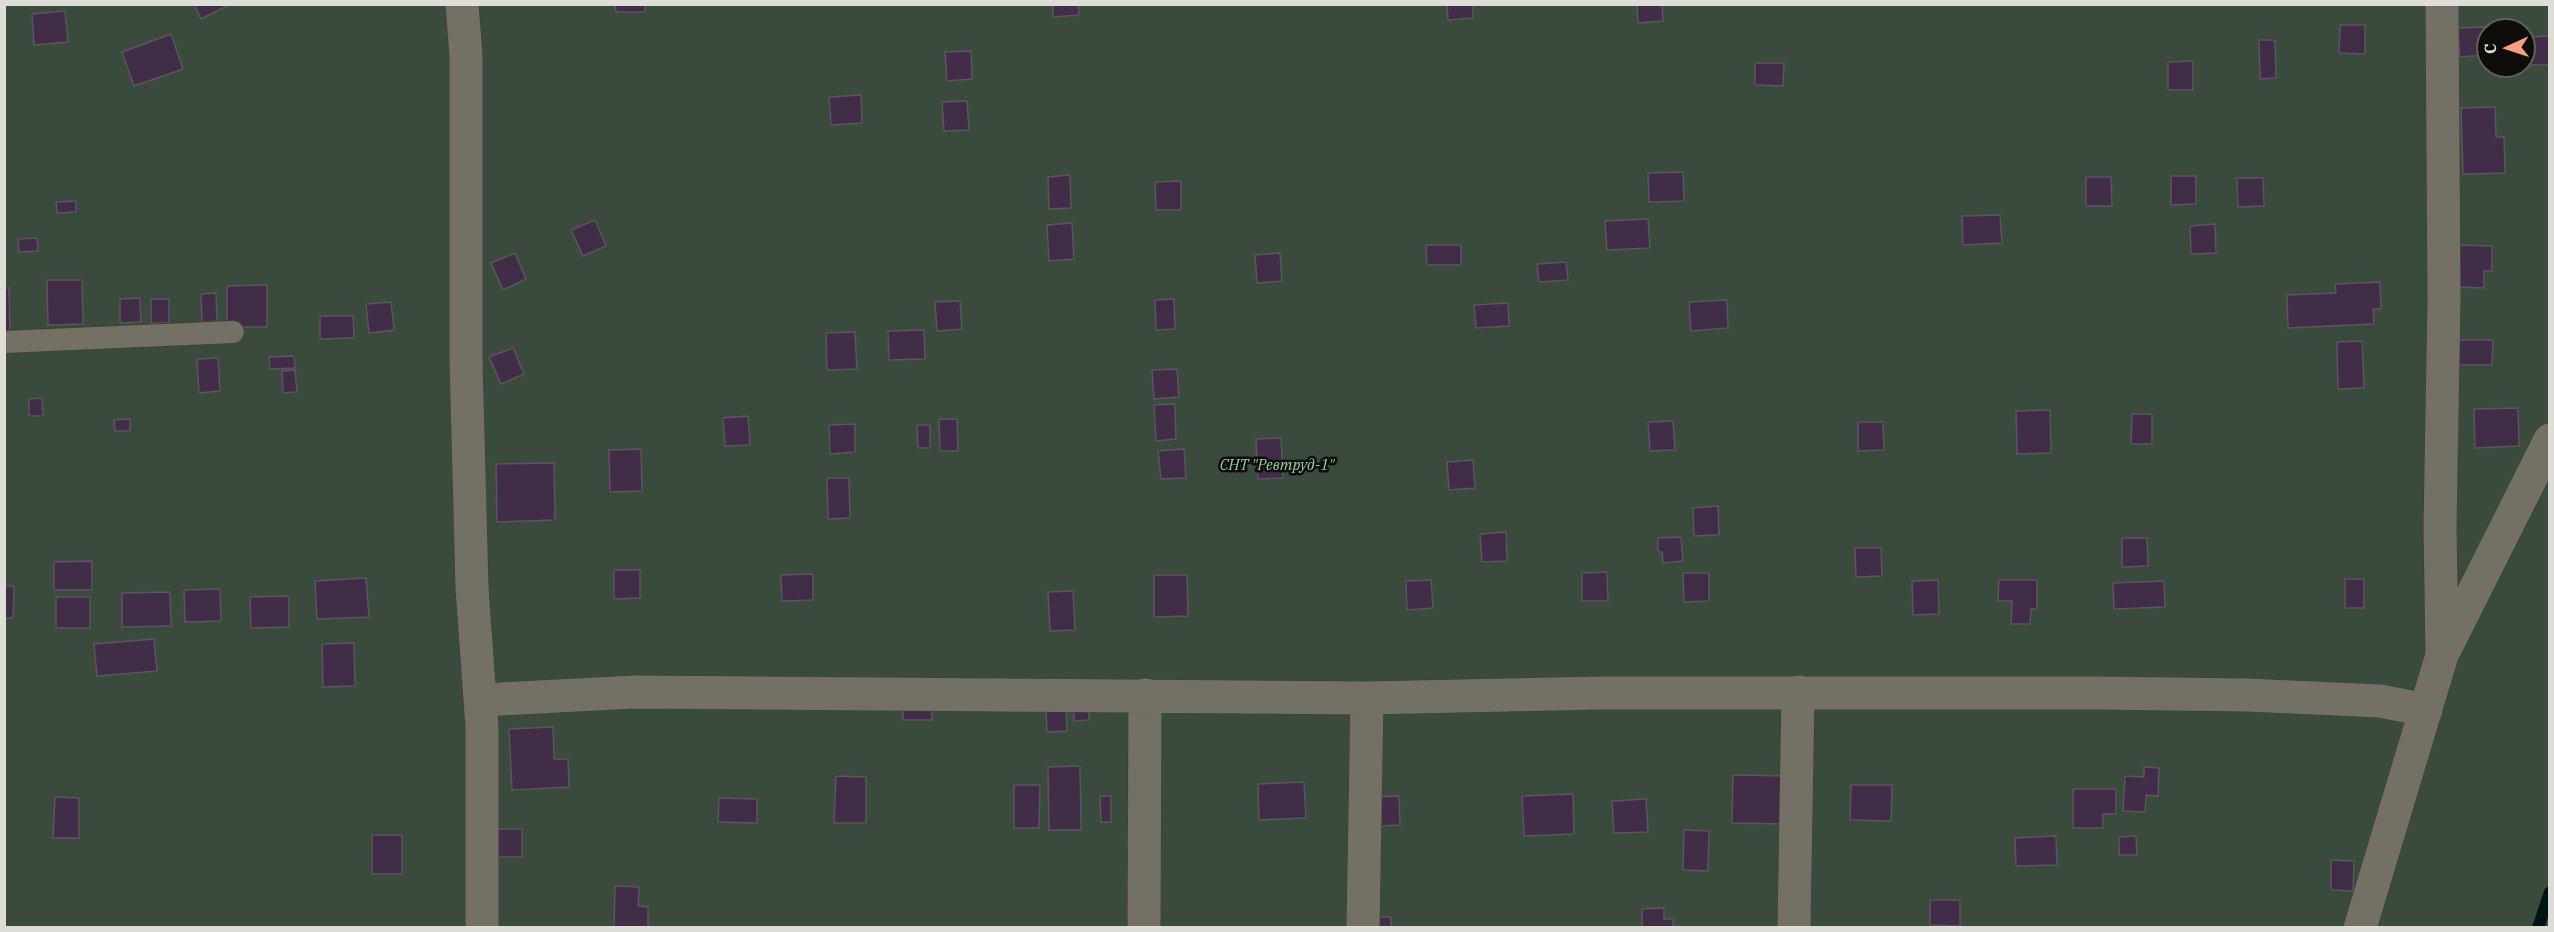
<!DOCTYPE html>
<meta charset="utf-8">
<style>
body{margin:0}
#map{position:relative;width:2554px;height:932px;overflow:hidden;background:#28241a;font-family:"IBM Plex Serif",serif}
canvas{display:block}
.frame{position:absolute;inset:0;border:6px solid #dfddd7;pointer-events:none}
.north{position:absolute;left:2476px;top:18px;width:60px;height:60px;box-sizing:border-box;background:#0f0d09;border:2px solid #62605b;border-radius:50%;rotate:267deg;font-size:16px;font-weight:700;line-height:24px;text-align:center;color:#dfddd7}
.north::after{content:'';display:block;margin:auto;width:21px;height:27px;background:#f2a081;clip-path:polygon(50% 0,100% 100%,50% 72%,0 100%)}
</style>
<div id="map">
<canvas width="2554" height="932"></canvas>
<div class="frame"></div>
<div class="north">С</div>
</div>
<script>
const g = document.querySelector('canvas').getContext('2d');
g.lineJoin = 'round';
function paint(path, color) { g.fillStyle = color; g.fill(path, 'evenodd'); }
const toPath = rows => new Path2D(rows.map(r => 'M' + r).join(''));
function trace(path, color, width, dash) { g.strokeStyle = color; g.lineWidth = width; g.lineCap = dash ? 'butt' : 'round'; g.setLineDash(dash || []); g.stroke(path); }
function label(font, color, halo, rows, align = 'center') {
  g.font = font + ' "IBM Plex Serif",serif'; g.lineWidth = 5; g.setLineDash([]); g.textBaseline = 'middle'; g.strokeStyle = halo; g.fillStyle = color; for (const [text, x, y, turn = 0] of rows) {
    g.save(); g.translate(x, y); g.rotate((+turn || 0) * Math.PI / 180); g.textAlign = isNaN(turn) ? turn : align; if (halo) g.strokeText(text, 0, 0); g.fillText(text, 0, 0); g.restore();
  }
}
const green = toPath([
 [5,5,2549,5,2549,927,5,927],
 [2488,30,2524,30,2524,66,2488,66]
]);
const stream = toPath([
 [2538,928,2550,892]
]);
const building = toPath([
 [194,4,231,4,201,19,194,4],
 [615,4,645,4,645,12,616,12,615,4],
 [1053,4,1078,4,1079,15,1053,17,1053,4],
 [1447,4,1473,4,1473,18,1448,20,1447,4],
 [1637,4,1662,4,1663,21,1638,23,1637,4],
 [65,11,68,42,34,45,32,14,65,11],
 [2340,25,2365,25,2365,54,2339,53,2340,25],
 [2484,27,2485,55,2460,57,2458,28,2484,27],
 [171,34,183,69,134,86,122,52,171,34],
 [2550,36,2550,65,2529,65,2529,37,2550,36],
 [2259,40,2275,40,2276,78,2260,79,2259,40],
 [971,51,972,79,947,81,945,52,971,51],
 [2193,61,2193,90,2168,90,2168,62,2193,61],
 [1755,63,1784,63,1783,86,1755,85,1755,63],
 [861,95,862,123,831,125,829,97,861,95],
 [967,101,969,130,944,131,942,102,967,101],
 [2495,107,2496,137,2504,137,2505,173,2463,174,2461,108,2495,107],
 [1683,172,1684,201,1649,202,1648,173,1683,172],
 [1070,175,1071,208,1049,209,1048,177,1070,175],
 [2171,176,2196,176,2196,204,2171,205,2171,176],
 [2086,177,2111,177,2112,206,2086,206,2086,177],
 [2237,178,2263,178,2264,206,2238,207,2237,178],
 [1181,181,1181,210,1156,210,1155,182,1181,181],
 [76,201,76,212,57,213,56,202,76,201],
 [2000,215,2002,243,1963,245,1962,216,2000,215],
 [1648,219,1650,248,1607,250,1605,221,1648,219],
 [595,220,606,246,583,256,571,230,595,220],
 [1072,223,1074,259,1049,261,1047,225,1072,223],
 [2215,224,2216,253,2191,254,2190,226,2215,224],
 [37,238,38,251,19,252,18,239,37,238],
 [1426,245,1461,245,1461,265,1427,265,1426,245],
 [2455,245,2492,246,2492,271,2484,271,2484,288,2455,287,2455,245],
 [515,253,526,279,503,290,491,263,515,253],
 [1280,253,1282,281,1257,283,1255,255,1280,253],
 [1566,262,1568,280,1539,282,1537,264,1566,262],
 [47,280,82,280,83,324,48,325,47,280],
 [2380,282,2381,309,2373,309,2374,324,2288,328,2287,295,2336,293,2335,284,2380,282],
 [267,285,267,327,227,327,227,286,267,285],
 [4,288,9,288,10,333,4,333,4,288],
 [216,293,217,321,202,322,201,294,216,293],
 [140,298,141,322,120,323,120,299,140,298],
 [151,299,169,299,169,323,151,323,151,299],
 [1174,299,1175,329,1156,330,1155,300,1174,299],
 [1727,300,1728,328,1691,331,1689,302,1727,300],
 [960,301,962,329,937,331,935,302,960,301],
 [391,302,394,330,369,333,366,304,391,302],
 [1508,303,1509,326,1476,328,1474,305,1508,303],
 [320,316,353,316,354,338,320,339,320,316],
 [924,330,925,359,889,360,888,331,924,330],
 [855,332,857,369,827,370,826,333,855,332],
 [2459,340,2493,340,2492,365,2459,365,2459,340],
 [2362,341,2364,388,2338,389,2337,342,2362,341],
 [513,348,524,374,501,384,489,357,513,348],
 [294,356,295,368,270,369,269,357,294,356],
 [218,358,220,391,199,393,197,359,218,358],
 [1177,369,1179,397,1154,399,1152,370,1177,369],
 [295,370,297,392,283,393,282,371,295,370],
 [42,398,43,416,29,416,29,399,42,398],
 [1175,404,1176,439,1156,441,1154,405,1175,404],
 [2518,408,2519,446,2475,448,2474,409,2518,408],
 [2050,410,2051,453,2017,454,2016,411,2050,410],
 [2132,414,2152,414,2152,444,2131,444,2132,414],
 [748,416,750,445,725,446,723,418,748,416],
 [130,419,130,431,115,431,114,420,130,419],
 [939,419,957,419,958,451,940,451,939,419],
 [1673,421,1675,450,1650,451,1648,422,1673,421],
 [1858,422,1883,422,1884,450,1858,451,1858,422],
 [855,424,855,452,830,454,829,425,855,424],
 [917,425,930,425,930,448,918,448,917,425],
 [1281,438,1283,478,1258,479,1256,439,1281,438],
 [641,449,642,491,610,492,609,450,641,449],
 [1184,449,1186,478,1161,479,1158,451,1184,449],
 [1473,460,1475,488,1449,490,1447,462,1473,460],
 [554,463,555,520,497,522,496,464,554,463],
 [827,478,849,478,850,518,828,519,827,478],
 [1718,506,1719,535,1694,536,1693,508,1718,506],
 [1506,532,1507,561,1482,562,1480,534,1506,532],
 [1681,537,1683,561,1663,563,1662,552,1658,552,1658,538,1681,537],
 [2122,538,2147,538,2148,566,2122,567,2122,538],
 [1855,548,1881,548,1882,576,1856,577,1855,548],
 [92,561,92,590,54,590,54,562,92,561],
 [614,570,640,570,640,598,614,599,614,570],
 [1607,572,1608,601,1582,601,1582,573,1607,572],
 [1683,573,1709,573,1709,601,1684,602,1683,573],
 [813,574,813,600,782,601,781,575,813,574],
 [1154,575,1187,575,1188,616,1154,617,1154,575],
 [366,578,369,617,317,619,315,581,366,578],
 [2345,579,2364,579,2364,608,2345,608,2345,579],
 [1431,580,1433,608,1407,610,1406,581,1431,580],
 [1938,580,1939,614,1913,615,1912,581,1938,580],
 [1999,580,2037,580,2037,609,2031,609,2030,624,2011,624,2012,601,1998,601,1999,580],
 [2164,581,2165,607,2114,609,2113,583,2164,581],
 [4,586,14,586,13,618,4,618,4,586],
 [220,589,221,621,185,622,184,590,220,589],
 [1073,591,1075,630,1050,631,1048,592,1073,591],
 [170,592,171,626,122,627,122,593,170,592],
 [289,596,289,627,251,628,250,597,289,596],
 [56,597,90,597,90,628,56,628,56,597],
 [154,639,157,671,97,676,94,644,154,639],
 [354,643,355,686,323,687,322,644,354,643],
 [903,707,932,707,932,720,903,720,903,707],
 [1089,707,1089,720,1074,721,1074,708,1089,707],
 [1046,709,1066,709,1067,731,1047,732,1046,709],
 [553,727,554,759,568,759,569,787,512,790,509,729,553,727],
 [1080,766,1081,830,1049,830,1048,767,1080,766],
 [2144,767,2159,768,2158,796,2146,795,2145,812,2123,811,2125,776,2144,777,2144,767],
 [1733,775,1785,776,1784,824,1732,823,1733,775],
 [836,776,866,777,866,823,834,823,836,776],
 [1304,782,1306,818,1259,820,1258,784,1304,782],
 [1014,785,1040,785,1039,828,1014,828,1014,785],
 [1851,785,1892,785,1891,821,1850,820,1851,785],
 [2073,789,2116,789,2116,814,2103,814,2103,828,2073,828,2073,789],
 [1573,794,1574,834,1524,836,1522,796,1573,794],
 [1100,796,1111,796,1111,822,1101,822,1100,796],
 [1399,796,1400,825,1380,826,1379,797,1399,796],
 [55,797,79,798,79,838,53,838,55,797],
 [719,798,757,799,757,823,718,822,719,798],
 [1646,799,1648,832,1614,833,1612,801,1646,799],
 [497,829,522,829,522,857,497,857,497,829],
 [1684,830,1709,831,1708,871,1683,870,1684,830],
 [372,835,402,835,402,874,372,874,372,835],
 [2056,836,2057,865,2016,866,2015,838,2056,836],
 [2136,836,2137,855,2119,855,2119,837,2136,836],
 [2331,860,2354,861,2353,891,2331,890,2331,860],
 [615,886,639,887,638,906,648,907,648,928,614,928,615,886],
 [1930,900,1960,900,1960,926,1930,925,1930,900],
 [1664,908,1664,919,1673,919,1673,928,1642,928,1642,909,1664,908],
 [1366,917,1391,917,1391,928,1366,928,1366,917]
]);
const lane = toPath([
 [4,342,233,332]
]);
const street = toPath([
 [462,4,466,55,466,359,472,588,482,727,482,928],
 [2442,655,2440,527,2444,300,2442,4],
 [482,700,634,692,1367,698,1601,693,2098,693,2247,695,2380,701,2426,710],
 [1144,928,1145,695],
 [1363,928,1367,698],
 [1794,928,1798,692],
 [2360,928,2442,655,2550,440]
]);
const parkNames = [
 ["СНТ \"Ревтруд-1\"",1277,466]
];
paint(green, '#3a4b3d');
trace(stream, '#001415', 12);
paint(building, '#412d48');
trace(building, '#5c545e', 1.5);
trace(lane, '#423f37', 24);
trace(street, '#423f37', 34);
trace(lane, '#757065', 22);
trace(street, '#757065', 33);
label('italic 15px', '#9cd2a6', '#0f0d09', parkNames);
</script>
